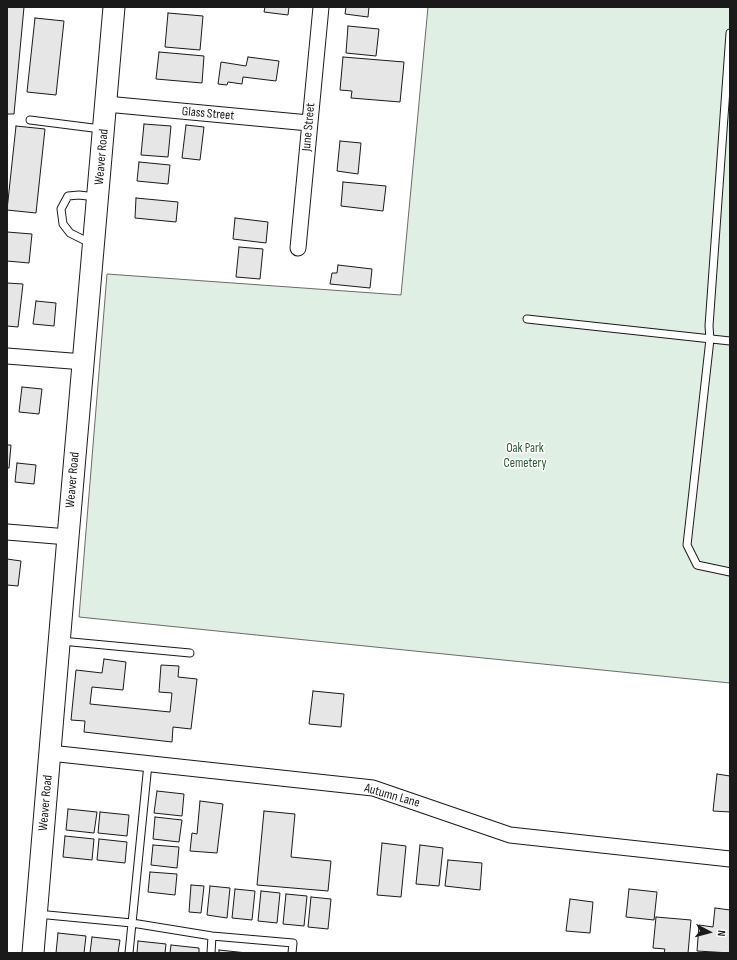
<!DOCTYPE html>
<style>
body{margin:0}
#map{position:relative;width:737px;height:960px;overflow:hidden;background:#fff;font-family:"Sofia Sans Condensed",sans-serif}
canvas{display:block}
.frame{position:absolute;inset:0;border:8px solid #1a1a1a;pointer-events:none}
.north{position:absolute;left:689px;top:912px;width:40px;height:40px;-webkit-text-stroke:3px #fff;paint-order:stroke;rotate:96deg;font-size:11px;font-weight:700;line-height:16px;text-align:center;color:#1a1a1a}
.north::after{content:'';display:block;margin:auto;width:14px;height:18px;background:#1a1a1a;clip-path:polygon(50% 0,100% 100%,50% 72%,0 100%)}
</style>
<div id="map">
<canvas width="737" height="960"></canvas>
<div class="frame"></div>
<div class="north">N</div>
</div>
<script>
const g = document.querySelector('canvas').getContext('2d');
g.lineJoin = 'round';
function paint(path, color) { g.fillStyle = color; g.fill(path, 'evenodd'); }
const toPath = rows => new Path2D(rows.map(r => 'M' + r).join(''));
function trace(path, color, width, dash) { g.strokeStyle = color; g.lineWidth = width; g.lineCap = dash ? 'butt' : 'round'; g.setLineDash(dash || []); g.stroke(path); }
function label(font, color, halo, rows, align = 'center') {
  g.font = font + ' "Sofia Sans Condensed",sans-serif'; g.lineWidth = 3; g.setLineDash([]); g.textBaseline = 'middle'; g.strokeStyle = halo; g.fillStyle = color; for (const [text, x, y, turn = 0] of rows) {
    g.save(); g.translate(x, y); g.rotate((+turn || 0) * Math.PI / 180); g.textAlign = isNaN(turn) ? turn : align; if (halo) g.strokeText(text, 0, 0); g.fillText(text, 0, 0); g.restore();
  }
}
const green = toPath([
 [428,7,730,7,730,683,79,617,107,274,401,295,428,7]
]);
const building = toPath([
 [7,7,24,7,14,114,7,114,7,7],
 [265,7,289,7,288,15,264,12,265,7],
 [346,7,369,7,368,17,345,14,346,7],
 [168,13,203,16,200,50,165,47,168,13],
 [35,18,64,21,56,95,27,92,35,18],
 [348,26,379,29,376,56,346,53,348,26],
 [159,52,204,56,202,83,156,79,159,52],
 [248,57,279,61,276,81,243,77,242,84,228,82,227,85,218,84,221,62,246,66,248,57],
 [343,57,404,62,400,102,351,98,352,91,340,90,343,57],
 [144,124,171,126,168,157,141,155,144,124],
 [186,125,204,127,200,160,182,158,186,125],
 [16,126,45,129,36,213,7,210,16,126],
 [340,141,361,143,358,174,337,171,340,141],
 [139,162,170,165,168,184,137,181,139,162],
 [343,182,386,186,383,211,341,206,343,182],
 [136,198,178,202,176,222,135,218,136,198],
 [235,218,268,222,266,243,233,239,235,218],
 [7,232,32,234,29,263,7,261,7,232],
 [239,247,263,249,260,279,236,277,239,247],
 [338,265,372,269,370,288,330,284,332,273,337,273,338,265],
 [7,283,23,284,18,327,7,326,7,283],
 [36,301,56,303,54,326,33,324,36,301],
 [22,387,42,389,39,414,19,412,22,387],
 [7,445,11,445,9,468,7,468,7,445],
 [17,463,36,465,34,484,15,482,17,463],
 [7,559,21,561,18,586,7,585,7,559],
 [104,659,126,662,123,690,92,687,90,704,170,712,172,693,159,692,161,665,179,666,178,677,197,679,191,729,173,727,172,742,84,732,85,721,71,720,76,670,102,673,104,659],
 [313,691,344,694,341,727,309,724,313,691],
 [717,774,730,776,730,812,713,811,717,774],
 [157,791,184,794,182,816,154,813,157,791],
 [200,801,223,804,217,853,190,851,192,833,197,834,200,801],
 [68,809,97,812,94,833,66,830,68,809],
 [264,811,295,814,291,857,331,861,328,891,257,885,264,811],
 [100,812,129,815,127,836,98,833,100,812],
 [155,817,182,820,179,842,153,839,155,817],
 [65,836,94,839,92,860,63,857,65,836],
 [99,839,127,842,125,863,97,860,99,839],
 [382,843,406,846,401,897,377,895,382,843],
 [153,845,179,847,177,868,151,865,153,845],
 [420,845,443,848,439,886,416,884,420,845],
 [448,860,482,863,480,890,445,886,448,860],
 [150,872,177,874,175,895,148,892,150,872],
 [191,885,204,886,201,913,189,912,191,885],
 [210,886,230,888,227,918,207,915,210,886],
 [235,889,255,891,252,920,232,918,235,889],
 [629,889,657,892,654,920,626,917,629,889],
 [261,891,280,893,277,923,258,921,261,891],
 [286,894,307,896,304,926,283,924,286,894],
 [311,897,331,899,328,929,308,927,311,897],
 [570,899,593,902,590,933,566,931,570,899],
 [715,908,730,910,730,953,697,951,699,925,713,927,715,908],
 [656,917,691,920,688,953,664,953,665,949,653,948,656,917],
 [58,933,86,936,84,953,56,953,58,933],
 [92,937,120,940,118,953,90,953,92,937],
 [138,941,166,944,165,953,137,953,138,941],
 [171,945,199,948,199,953,170,953,171,945],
 [219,950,247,953,219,953,219,950]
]);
const lane = toPath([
 [730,33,709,326,710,339,687,545,697,565,730,572],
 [30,120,101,129],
 [92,244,70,233,63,224,61,209,68,196,79,195,96,197],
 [527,319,730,341],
 [61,641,190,653],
 [37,914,132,923,212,936,293,943,292,953],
 [129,953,148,764],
 [211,953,212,936]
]);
const street = toPath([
 [106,104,309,123],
 [298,248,321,7],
 [7,356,84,362],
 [7,532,68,537],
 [50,753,373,788,510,835,730,859]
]);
const secondary = toPath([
 [33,953,68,537,114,7]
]);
const streetNames = [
 ["Glass Street",208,114,5],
 ["June Street",309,127,-85],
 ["Weaver Road",102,157,-85],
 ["Weaver Road",73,480,-85],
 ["Autumn Lane",392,796,16],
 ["Weaver Road",46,803,-85]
];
const parkNames = [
 ["Oak Park",525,449],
 ["Cemetery",525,464]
];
paint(green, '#e0efe3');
trace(green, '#6a6a6a', 1);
paint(building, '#e6e6e6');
trace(building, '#1a1a1a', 1);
trace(lane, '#1a1a1a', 9);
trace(street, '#1a1a1a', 17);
trace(secondary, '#1a1a1a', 23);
trace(lane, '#fff', 7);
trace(street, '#fff', 15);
trace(secondary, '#fff', 21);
label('13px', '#1a1a1a', '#fff', streetNames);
label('13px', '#2b5a34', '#fff', parkNames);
</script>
